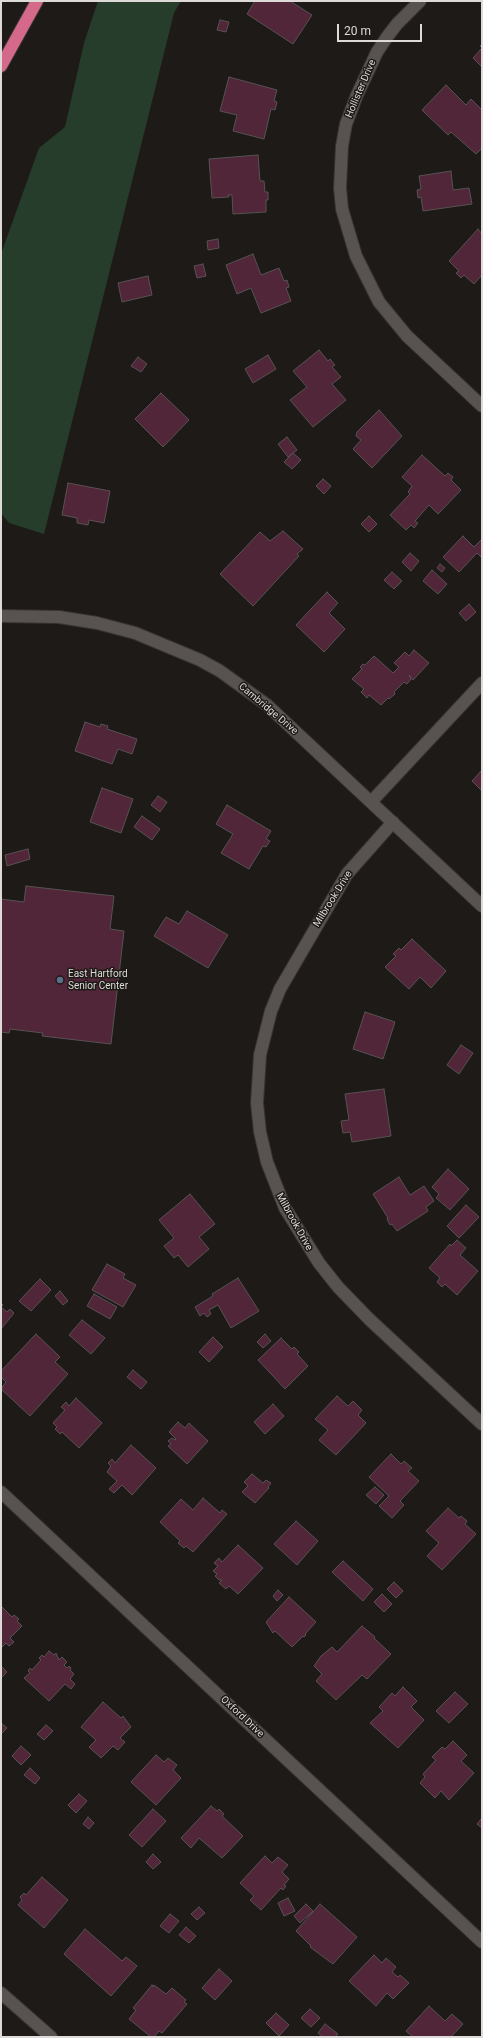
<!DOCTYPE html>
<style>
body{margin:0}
#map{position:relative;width:483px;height:2038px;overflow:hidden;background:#1e1a17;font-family:Roboto,sans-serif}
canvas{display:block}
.frame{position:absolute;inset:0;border:2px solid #dddad8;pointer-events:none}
.scale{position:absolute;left:337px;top:24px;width:85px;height:18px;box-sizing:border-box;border:2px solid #dddad8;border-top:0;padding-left:5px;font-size:12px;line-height:14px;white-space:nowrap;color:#dddad8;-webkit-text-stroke:3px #1e1a17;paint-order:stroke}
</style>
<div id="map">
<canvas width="483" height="2038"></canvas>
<div class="frame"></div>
<div class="scale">20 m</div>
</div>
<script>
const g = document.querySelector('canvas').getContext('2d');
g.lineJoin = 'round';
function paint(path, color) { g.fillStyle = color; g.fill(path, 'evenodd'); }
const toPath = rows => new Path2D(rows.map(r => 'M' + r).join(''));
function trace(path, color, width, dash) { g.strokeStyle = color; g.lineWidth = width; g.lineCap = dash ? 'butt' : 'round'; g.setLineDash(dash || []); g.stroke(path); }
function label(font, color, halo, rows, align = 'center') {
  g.font = font + ' Roboto,sans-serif'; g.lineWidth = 3; g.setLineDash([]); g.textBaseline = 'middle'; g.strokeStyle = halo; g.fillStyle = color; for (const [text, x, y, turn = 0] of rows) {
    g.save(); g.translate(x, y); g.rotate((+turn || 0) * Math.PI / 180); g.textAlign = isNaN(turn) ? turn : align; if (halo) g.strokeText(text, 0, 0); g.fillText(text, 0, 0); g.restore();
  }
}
const green = toPath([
 [98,1,181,1,174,13,44,534,9,523,1,513,1,254,39,148,65,127,84,43]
]);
const building = toPath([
 [255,1,290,1,312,15,293,44,247,14,255,1],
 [220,20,229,22,226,32,217,30,220,20],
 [482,44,482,67,473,58,482,48,480,46,482,44],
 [229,77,277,90,274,101,277,102,275,110,271,109,264,139,233,131,237,115,220,111,229,77],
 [446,85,466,105,471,99,482,110,482,148,476,154,451,132,448,135,422,110,446,85],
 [258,155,260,181,264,181,265,192,268,192,268,200,266,200,266,212,233,214,232,195,228,195,229,197,212,198,209,159,258,155],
 [451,171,453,190,469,188,472,204,423,211,421,197,418,198,417,190,421,189,419,176,451,171],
 [478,229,482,234,482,275,474,284,464,275,461,278,456,273,459,271,449,261,478,229],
 [218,239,219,248,208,250,207,241,218,239],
 [253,254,261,275,279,268,284,281,287,280,289,287,286,288,291,301,261,313,251,288,237,294,226,265,253,254],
 [203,264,206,276,197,278,194,266,203,264],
 [148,276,152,295,122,302,118,283,148,276],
 [319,350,328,361,330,359,335,365,332,367,341,377,332,384,346,400,313,427,290,400,307,387,293,371,319,350],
 [268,355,276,369,253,383,245,369,268,355],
 [138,357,147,364,141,372,131,366,138,357],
 [161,393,189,420,163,447,135,419,161,393],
 [379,410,402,436,372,468,353,449,361,440,356,436,357,432,379,410],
 [287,437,297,450,288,457,278,444,287,437],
 [293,453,301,460,292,469,284,462,293,453],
 [422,455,445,476,448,473,453,477,451,480,461,490,438,514,429,505,415,521,418,523,414,528,411,525,406,530,390,515,410,494,408,492,412,486,402,477,422,455],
 [323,479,331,486,324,494,316,486,323,479],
 [68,483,110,491,104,523,89,520,88,525,77,523,77,518,62,515,68,483],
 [369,516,377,524,369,532,361,524,369,516],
 [283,531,303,549,297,554,299,556,253,606,220,574,260,532,270,541,283,531],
 [463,536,474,547,482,539,482,558,477,553,459,572,443,557,463,536],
 [410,553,419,561,411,571,402,562,410,553],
 [440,564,445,568,442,572,437,568,440,564],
 [432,570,447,584,438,594,423,581,432,570],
 [392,572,402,581,394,589,384,580,392,572],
 [327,592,338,603,329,613,345,629,324,652,296,625,327,592],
 [469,604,476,612,466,621,459,613,469,604],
 [414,650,429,663,413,680,409,675,411,679,407,684,404,682,394,692,395,694,389,699,388,698,381,705,369,695,367,698,361,692,364,689,352,679,362,669,360,667,363,664,365,665,374,656,393,673,399,667,394,663,405,652,409,656,414,650],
 [85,722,100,727,101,724,108,726,107,729,137,739,132,754,118,749,112,764,75,751,85,722],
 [482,770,482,791,472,781,482,770],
 [102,788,133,799,121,833,90,822,102,788],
 [158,796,167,802,160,812,151,805,158,796],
 [227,805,271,831,266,839,270,841,266,847,263,846,249,869,221,853,233,834,216,824,227,805],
 [142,816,160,829,152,840,134,827,142,816],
 [28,849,30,859,7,866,5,855,28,849],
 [26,886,114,896,110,929,124,931,111,1044,42,1036,43,1033,10,1029,9,1033,1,1032,1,899,24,902,26,886],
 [187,911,228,935,208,968,154,936,166,917,179,924,187,911],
 [412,939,446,971,431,988,420,977,409,989,385,967,396,956,393,954,399,948,401,950,412,939],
 [365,1012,395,1022,383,1059,353,1049,365,1012],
 [461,1045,473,1053,459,1074,447,1065,461,1045],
 [384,1089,391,1136,352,1142,350,1132,343,1133,341,1121,349,1120,345,1094,384,1089],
 [448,1169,469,1189,450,1210,436,1198,439,1194,432,1187,448,1169],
 [399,1177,410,1195,424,1186,434,1201,426,1207,428,1211,397,1231,392,1224,390,1225,387,1219,388,1218,373,1194,399,1177],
 [190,1194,215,1224,199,1237,209,1249,188,1267,178,1255,174,1258,164,1246,174,1238,159,1220,190,1194],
 [466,1205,479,1217,459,1238,447,1226,466,1205],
 [457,1240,466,1248,460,1255,478,1271,457,1295,445,1284,442,1287,437,1282,440,1278,429,1268,450,1244,451,1246,457,1240],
 [107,1264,125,1274,123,1278,136,1285,123,1307,92,1290,107,1264],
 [238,1278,259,1311,231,1328,218,1305,209,1310,211,1314,207,1317,204,1313,200,1316,195,1307,213,1296,212,1294,238,1278],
 [40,1279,51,1290,31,1311,19,1301,40,1279],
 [60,1291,68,1301,63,1305,55,1296,60,1291],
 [94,1294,117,1307,110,1319,87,1306,94,1294],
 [1,1303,3,1305,1,1307,7,1312,10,1309,14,1313,1,1329,1,1303],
 [82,1320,105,1338,91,1354,69,1335,82,1320],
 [36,1334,60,1357,55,1362,68,1374,30,1416,1,1389,6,1382,1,1377,1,1371,36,1334],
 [265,1334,271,1341,263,1348,257,1342,265,1334],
 [213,1337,223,1347,209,1362,199,1352,213,1337],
 [281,1338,292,1349,294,1347,299,1352,297,1354,308,1366,285,1389,258,1360,281,1338],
 [133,1370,147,1382,141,1389,127,1377,133,1370],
 [337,1396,348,1406,353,1401,362,1410,358,1415,366,1423,336,1455,319,1440,328,1430,315,1419,337,1396],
 [76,1398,102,1423,79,1448,62,1432,60,1434,55,1429,57,1427,53,1423,65,1410,61,1407,66,1402,69,1406,76,1398],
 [273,1404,284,1416,265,1434,254,1422,273,1404],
 [178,1422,185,1428,189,1423,208,1441,187,1464,168,1446,171,1444,168,1441,172,1438,175,1440,176,1439,169,1432,178,1422],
 [131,1445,156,1468,132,1495,122,1485,114,1493,109,1489,117,1481,107,1472,111,1466,108,1463,112,1459,115,1463,131,1445],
 [391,1454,401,1464,404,1461,412,1468,408,1471,419,1481,400,1501,404,1505,392,1518,379,1506,389,1496,369,1477,391,1454],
 [252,1474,263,1483,266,1480,271,1483,268,1487,269,1488,255,1503,242,1492,248,1486,244,1482,252,1474],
 [375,1487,384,1495,376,1504,366,1495,375,1487],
 [203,1498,220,1513,222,1510,227,1514,193,1552,186,1546,184,1548,178,1543,180,1541,160,1522,181,1499,193,1510,203,1498],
 [448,1508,459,1518,461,1516,467,1521,465,1524,476,1534,442,1570,427,1556,439,1543,426,1531,448,1508],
 [296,1521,318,1541,297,1565,274,1544,296,1521],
 [238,1545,263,1568,238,1594,229,1586,226,1589,219,1583,222,1580,219,1580,215,1576,217,1574,213,1571,218,1566,214,1563,219,1558,222,1562,238,1545],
 [343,1561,373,1589,363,1601,332,1572,343,1561],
 [394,1582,403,1591,396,1598,387,1589,394,1582],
 [278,1590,283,1595,277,1601,273,1596,278,1590],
 [382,1594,392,1604,384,1612,374,1602,382,1594],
 [289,1597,316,1622,305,1634,306,1635,304,1637,303,1636,292,1647,275,1631,273,1633,266,1622,289,1597],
 [1,1606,12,1617,14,1615,19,1619,17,1621,22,1626,10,1638,14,1642,9,1646,6,1643,1,1648,1,1606],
 [362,1626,375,1637,374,1638,391,1654,367,1679,362,1675,336,1700,316,1681,322,1674,314,1666,321,1656,332,1647,337,1652,362,1626],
 [49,1651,54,1655,56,1653,59,1660,62,1657,67,1662,64,1665,67,1668,69,1666,71,1668,70,1670,74,1674,70,1679,75,1684,71,1689,65,1684,49,1701,24,1678,30,1673,28,1671,30,1668,32,1670,41,1660,39,1658,42,1655,44,1657,49,1651],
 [1,1666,7,1672,1,1678,1,1666],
 [403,1687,417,1701,411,1707,424,1720,398,1748,370,1723,383,1711,379,1707,392,1693,395,1696,403,1687],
 [455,1692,468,1704,449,1723,436,1711,455,1692],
 [103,1702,121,1718,123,1716,131,1727,120,1738,125,1742,118,1750,113,1746,101,1758,89,1747,96,1740,81,1727,103,1702],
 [1,1723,7,1728,1,1734,1,1723],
 [46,1725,53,1731,44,1740,37,1734,46,1725],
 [453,1741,467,1755,461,1761,474,1773,449,1800,441,1791,435,1798,420,1783,425,1777,423,1774,436,1760,432,1757,442,1747,445,1749,453,1741],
 [21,1746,31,1755,21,1765,12,1756,21,1746],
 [156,1755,164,1762,168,1758,177,1765,173,1770,181,1778,156,1805,131,1782,156,1755],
 [30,1768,40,1778,35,1784,24,1775,30,1768],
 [79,1794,87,1801,76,1813,68,1805,79,1794],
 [211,1806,217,1811,219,1809,224,1814,222,1816,243,1836,222,1858,199,1838,191,1848,181,1838,211,1806],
 [153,1809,166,1821,142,1847,129,1835,153,1809],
 [88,1817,94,1823,89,1829,83,1824,88,1817],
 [482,1818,482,1828,477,1824,482,1818],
 [153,1854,161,1862,153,1869,146,1862,153,1854],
 [265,1856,272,1863,278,1857,288,1865,282,1872,289,1879,284,1885,286,1886,283,1890,281,1888,261,1910,250,1900,254,1896,240,1883,265,1856],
 [42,1877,68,1900,44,1928,18,1905,22,1900,20,1897,24,1893,26,1895,42,1877],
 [288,1898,295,1911,284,1916,278,1903,288,1898],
 [306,1904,313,1911,300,1923,294,1916,306,1904],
 [320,1904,357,1937,333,1964,310,1947,311,1946,296,1931,320,1904],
 [199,1907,205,1913,197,1920,191,1914,199,1907],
 [170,1914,179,1921,169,1933,160,1926,170,1914],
 [186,1927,196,1936,189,1943,179,1935,186,1927],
 [85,1929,122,1961,126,1957,137,1966,111,1996,64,1954,85,1929],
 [374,1955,382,1963,386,1958,396,1967,392,1972,398,1977,400,1975,409,1983,393,1999,387,1993,376,2006,349,1981,374,1955],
 [219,1969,232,1981,215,2000,202,1988,219,1969],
 [152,1985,153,1987,154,1985,166,1994,172,1988,186,2000,184,2002,187,2004,162,2033,159,2031,154,2037,151,2037,129,2019,136,2010,133,2008,152,1985],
 [429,2006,445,2021,452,2014,463,2024,451,2037,413,2037,406,2031,429,2006],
 [310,2009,320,2018,311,2027,301,2018,310,2009],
 [276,2013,289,2025,279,2036,266,2023,276,2013],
 [325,2024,338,2034,335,2037,323,2037,318,2033,325,2024]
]);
const minor = toPath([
 [420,1,397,24,387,37,377,52,357,95,346,124,342,146,340,188,342,209,356,256,379,302,407,336,482,406],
 [1,616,59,617,97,623,135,633,200,660,220,671,267,705,482,906],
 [371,802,482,683],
 [393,822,347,874,280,989,271,1011,260,1055,257,1103,260,1132,267,1162,285,1208,319,1263,338,1287,369,1319,482,1424],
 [1,1492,482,1942],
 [1,1993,51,2037]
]);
const motorway = toPath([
 [1,66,37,1]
]);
const markers = [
 [60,980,4,"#5c6f8a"]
];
const streetNames = [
 ["Hollister Drive",361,89,-67],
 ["Cambridge Drive",268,709,40],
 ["Milbrook Drive",333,899,-58],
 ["Milbrook Drive",294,1222,61],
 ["Oxford Drive",242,1717,43]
];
const poiNames = [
 ["East Hartford",68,974],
 ["Senior Center",68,986]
];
paint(green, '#263d2b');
paint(building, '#502638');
trace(building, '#585254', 1);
trace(minor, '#373433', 14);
trace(motorway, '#373433', 14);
trace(minor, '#585350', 12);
trace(motorway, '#d4698b', 12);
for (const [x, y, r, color] of markers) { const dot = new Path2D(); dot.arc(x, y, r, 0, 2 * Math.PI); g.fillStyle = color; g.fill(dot); trace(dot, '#1e1a17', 1.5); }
label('10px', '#dddad8', '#1e1a17', streetNames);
label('10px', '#dddad8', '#1e1a17', poiNames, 'left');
</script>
